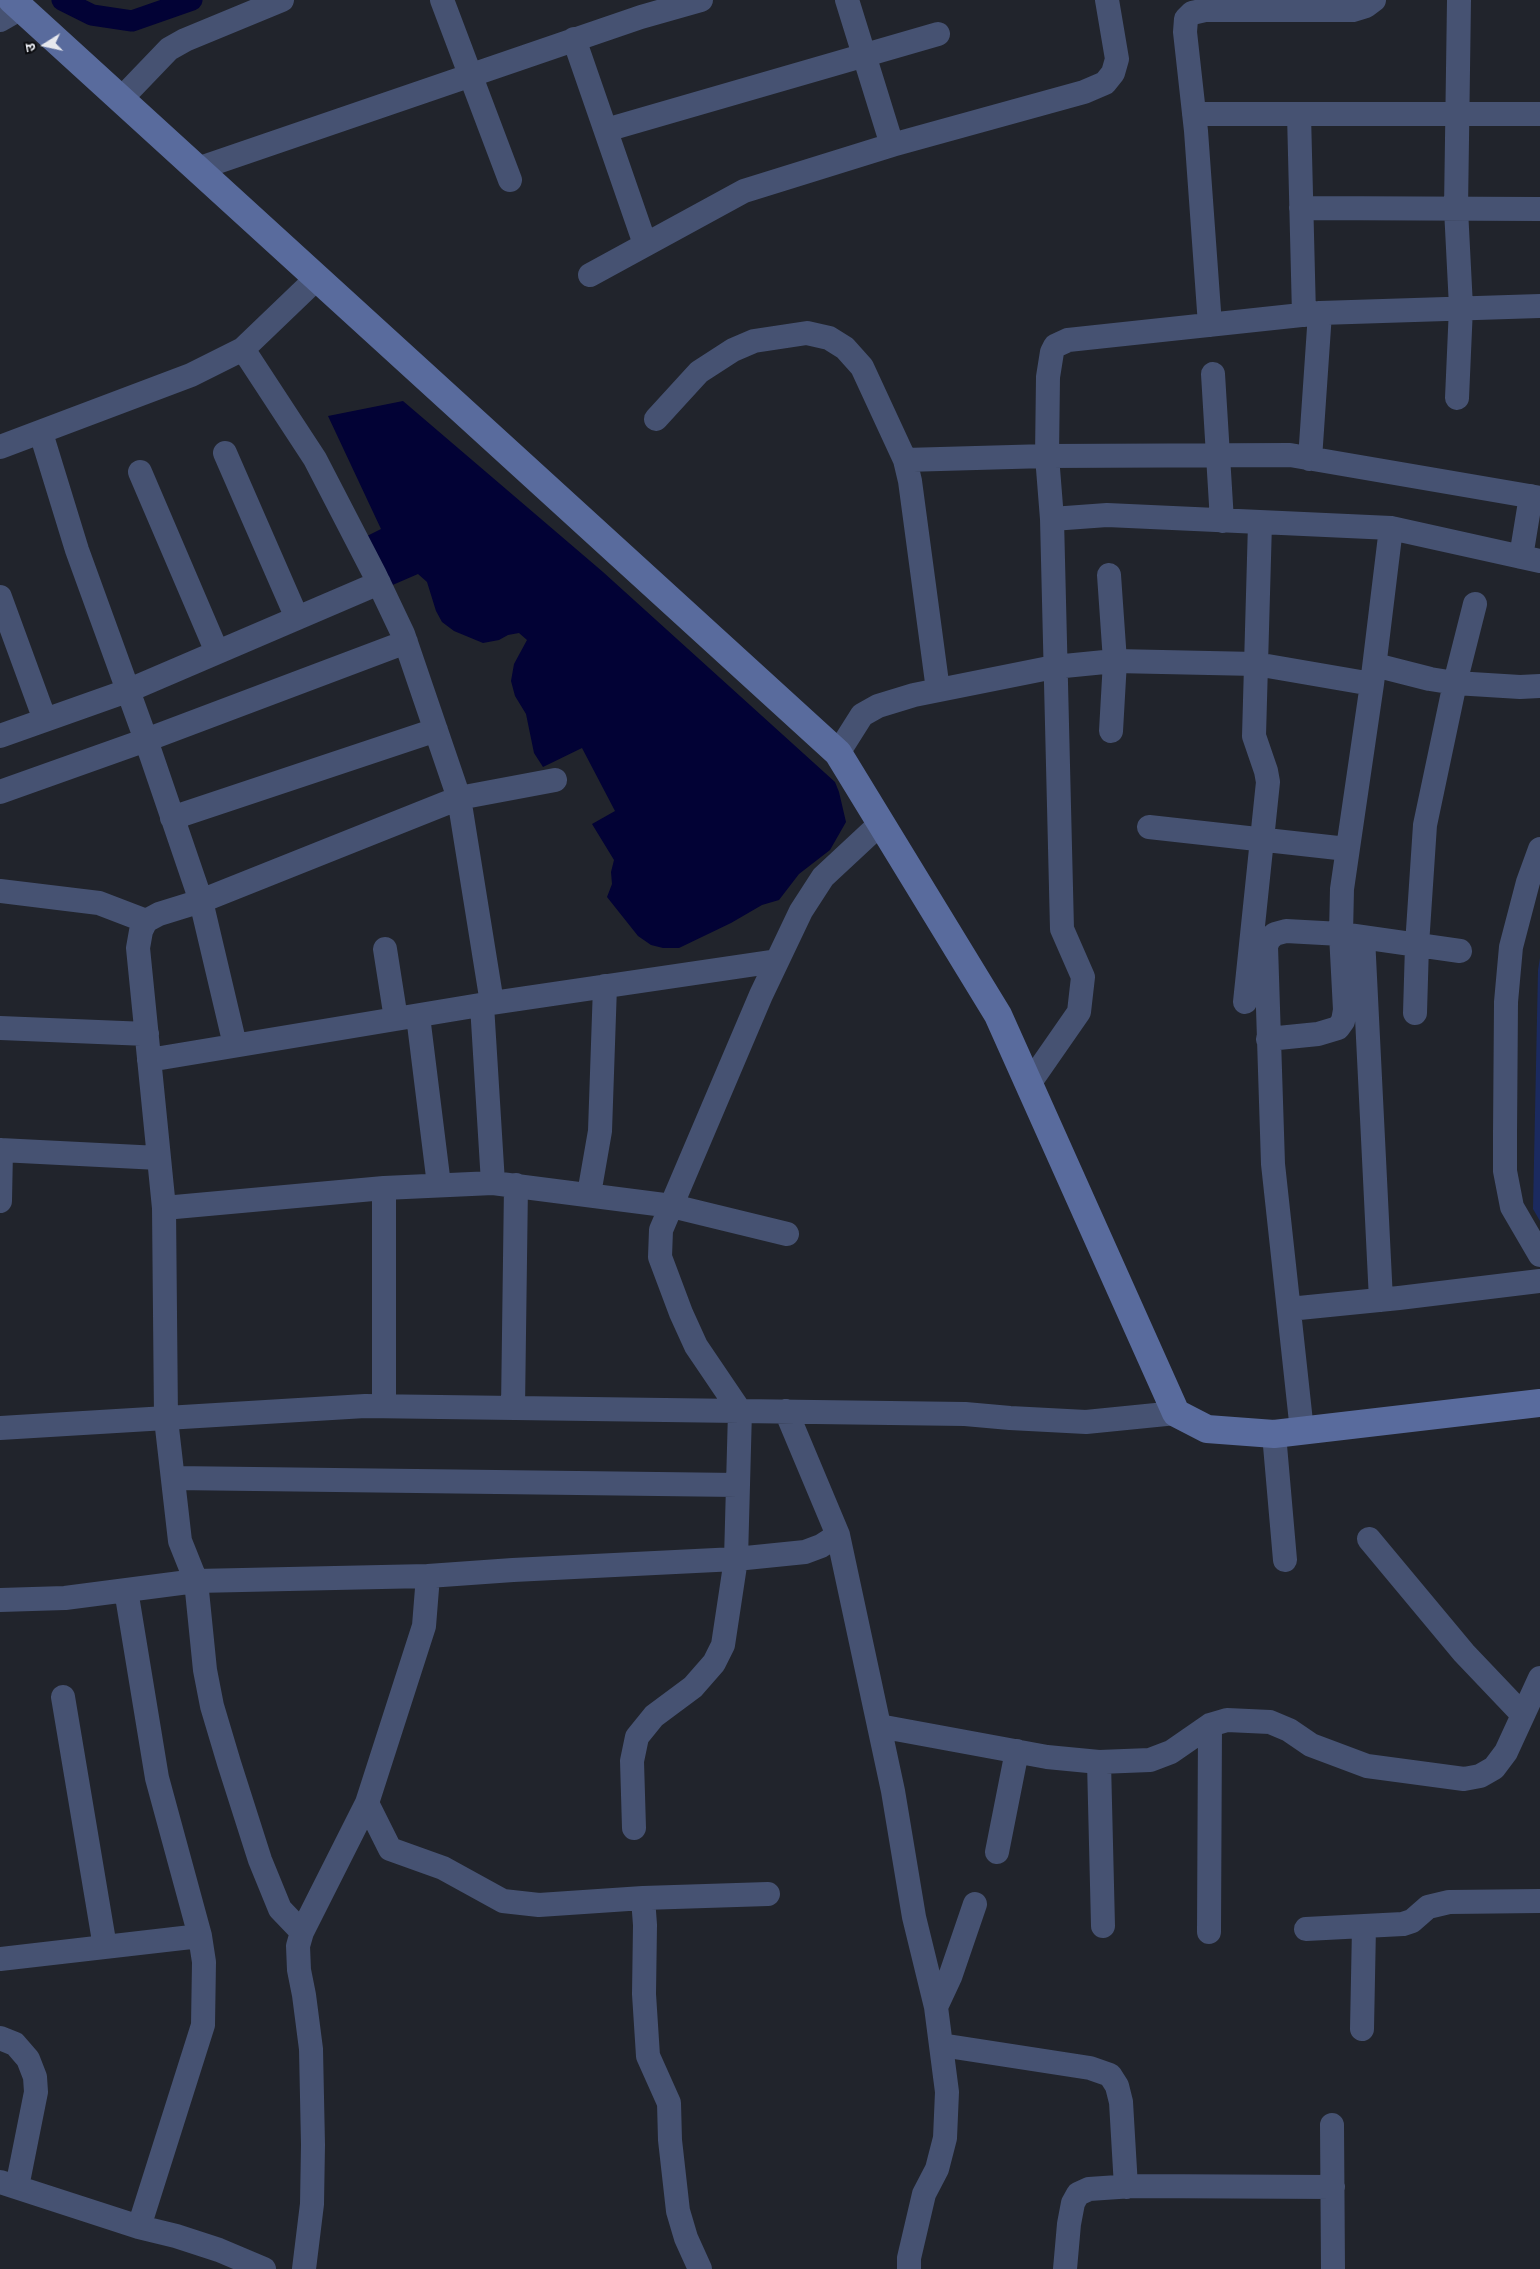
<!DOCTYPE html>
<meta charset="utf-8">
<style>
body{margin:0}
#map{position:relative;width:1540px;height:2269px;overflow:hidden;background:#21242c;font-family:Quicksand,"Noto Sans Devanagari",sans-serif}
canvas{display:block}
.north{position:absolute;left:20px;top:20px;width:50px;height:50px;-webkit-text-stroke:4px #0c0d11;paint-order:stroke;rotate:260deg;font-size:14px;font-weight:700;line-height:20px;text-align:center;color:#e6e8ee}
.north::after{content:'';display:block;margin:auto;width:18px;height:22px;background:#e6e8ee;clip-path:polygon(50% 0,100% 100%,50% 72%,0 100%)}
</style>
<div id="map">
<canvas width="1540" height="2269"></canvas>
<div class="north">उ</div>
</div>
<script>
const g = document.querySelector('canvas').getContext('2d');
g.lineJoin = 'round';
function paint(path, color) { g.fillStyle = color; g.fill(path, 'evenodd'); }
const toPath = rows => new Path2D(rows.map(r => 'M' + r).join(''));
function trace(path, color, width, dash) { g.strokeStyle = color; g.lineWidth = width; g.lineCap = dash ? 'butt' : 'round'; g.setLineDash(dash || []); g.stroke(path); }
const green = toPath([
 [1540,958,1540,1221,1533,1209,1538,970]
]);
const water = toPath([
 [403,401,603,572,835,782,839,792,846,822,830,850,799,874,779,900,762,905,731,923,679,948,663,948,651,945,638,936,607,897,612,884,611,872,614,860,592,824,615,811,582,748,543,767,534,753,526,714,515,696,511,681,514,664,527,640,519,633,508,635,499,640,483,643,454,631,442,622,436,611,427,582,418,574,388,587,363,538,381,529,328,416]
]);
const canal = toPath([
 [62,0,92,15,132,21,192,0]
]);
const street = toPath([
 [442,0,510,180],
 [847,0,892,145],
 [0,20,21,8],
 [574,39,645,244],
 [121,99,169,49,185,40,282,0],
 [1194,114,1540,114],
 [1299,114,1304,315],
 [606,130,938,34],
 [197,169,641,17,701,0],
 [1301,208,1540,209],
 [590,275,744,191,892,145,1084,92,1105,83,1113,73,1117,59,1107,0],
 [1210,325,1196,131,1185,32,1186,19,1192,13,1205,10,1353,10,1366,6,1374,0],
 [243,349,315,459,374,573,403,634,459,798,492,1003],
 [1213,374,1222,521],
 [1457,398,1461,307,1456,209,1459,0],
 [656,419,699,372,733,350,754,341,807,333,829,338,845,348,862,367,905,460,910,481,938,690],
 [41,433,77,550,146,740,201,901,235,1045],
 [0,447,191,375,243,349,317,278],
 [225,453,297,618],
 [1310,459,1320,313],
 [905,460,1047,456,1290,455,1540,498],
 [140,472,217,652],
 [1052,519,1107,515,1391,528,1540,561],
 [1521,557,1531,496],
 [1109,575,1115,661,1111,731],
 [0,597,45,720],
 [1375,665,1430,679,1455,683,1520,687,1540,686],
 [0,736,127,691,379,583],
 [838,753,862,715,878,706,914,695,1054,667,1115,661,1256,664,1372,684],
 [0,792,146,740,406,642],
 [172,818,436,730],
 [881,823,823,877,801,911,761,995,661,1230,660,1257,681,1313,696,1346,740,1411,965,1414,1010,1418,1086,1422,1176,1413],
 [1149,827,1347,849],
 [1540,849,1528,882,1511,947,1506,1002,1505,1134,1505,1171,1512,1207,1540,1255],
 [0,891,99,903,146,921],
 [1363,937,1381,1300],
 [385,949,396,1019],
 [1245,1002,1268,782,1266,771,1254,736,1260,523],
 [482,1005,493,1183],
 [1415,1013,1417,945,1425,825,1455,683,1475,604],
 [418,1016,439,1185],
 [0,1028,147,1034],
 [1268,1039,1318,1034,1338,1028,1343,1021,1345,1010,1341,934,1342,889,1372,684,1391,528],
 [149,1060,492,1003,777,961],
 [1029,1084,1079,1012,1083,977,1062,929,1052,519,1047,456,1048,377,1052,352,1055,346,1068,340,1320,313,1540,306],
 [0,1150,159,1158],
 [384,1188,384,1406],
 [589,1194,600,1131,605,986],
 [0,1201,1,1150],
 [164,1208,384,1188,493,1183,672,1206,787,1234],
 [1289,1309,1399,1298,1540,1281],
 [513,1408,516,1185],
 [786,1411,838,1535,893,1791,914,1917,936,2007,947,2092,945,2138,937,2169,924,2194,909,2258,909,2269],
 [0,1428,365,1406,740,1411,736,1559,723,1645,714,1663,693,1687,654,1716,637,1737,632,1761,634,1828],
 [1302,1431,1273,1164,1266,946,1269,939,1275,934,1286,931,1341,934,1460,951],
 [1274,1434,1285,1560],
 [174,1478,738,1485],
 [1369,1539,1464,1653,1523,1715],
 [428,1576,513,1570,736,1559,805,1552,821,1546,838,1535],
 [126,1590,157,1778,200,1936,204,1962,203,2025,139,2227],
 [0,1600,65,1598,196,1581,205,1670,212,1706,229,1763,260,1860,280,1909,302,1932],
 [63,1697,105,1947],
 [879,1726,1047,1757,1099,1762,1150,1760,1171,1752,1210,1725,1227,1720,1270,1722,1289,1730,1311,1745,1367,1766,1464,1779,1480,1776,1494,1768,1506,1752,1540,1678],
 [1099,1762,1103,1926],
 [367,1803,390,1849,443,1868,503,1901,539,1905,643,1898,645,1925,644,1994,648,2056,669,2103,670,2140,678,2211,686,2238,700,2269],
 [997,1852,1017,1751],
 [643,1898,768,1894],
 [1306,1929,1403,1924,1412,1921,1428,1907,1449,1902,1540,1901],
 [1209,1932,1210,1725],
 [0,1959,200,1936],
 [936,2007,950,1977,975,1904],
 [1362,2029,1364,1927],
 [0,2038,15,2044,28,2059,35,2077,36,2092,17,2187],
 [941,2045,1090,2068,1110,2075,1117,2086,1121,2102,1126,2187],
 [1332,2125,1333,2269],
 [0,2182,139,2227,176,2236,219,2250,264,2269],
 [304,2269,312,2204,313,2145,311,2049,304,1995,299,1970,298,1946,302,1932,367,1803,424,1626,428,1576,196,1581,180,1541,166,1419,164,1208,138,948,141,931,146,921,159,914,201,901,459,798,555,780],
 [1065,2269,1069,2224,1073,2203,1078,2194,1089,2189,1133,2186,1333,2187]
]);
const secondary = toPath([
 [12,0,838,753,998,1015,1176,1413,1207,1429,1274,1434,1540,1403]
]);
paint(green, '#1b2a5f');
paint(water, '#020235');
trace(canal, '#020235', 21);
trace(street, '#465272', 24);
trace(secondary, '#596b9d', 28);
</script>
